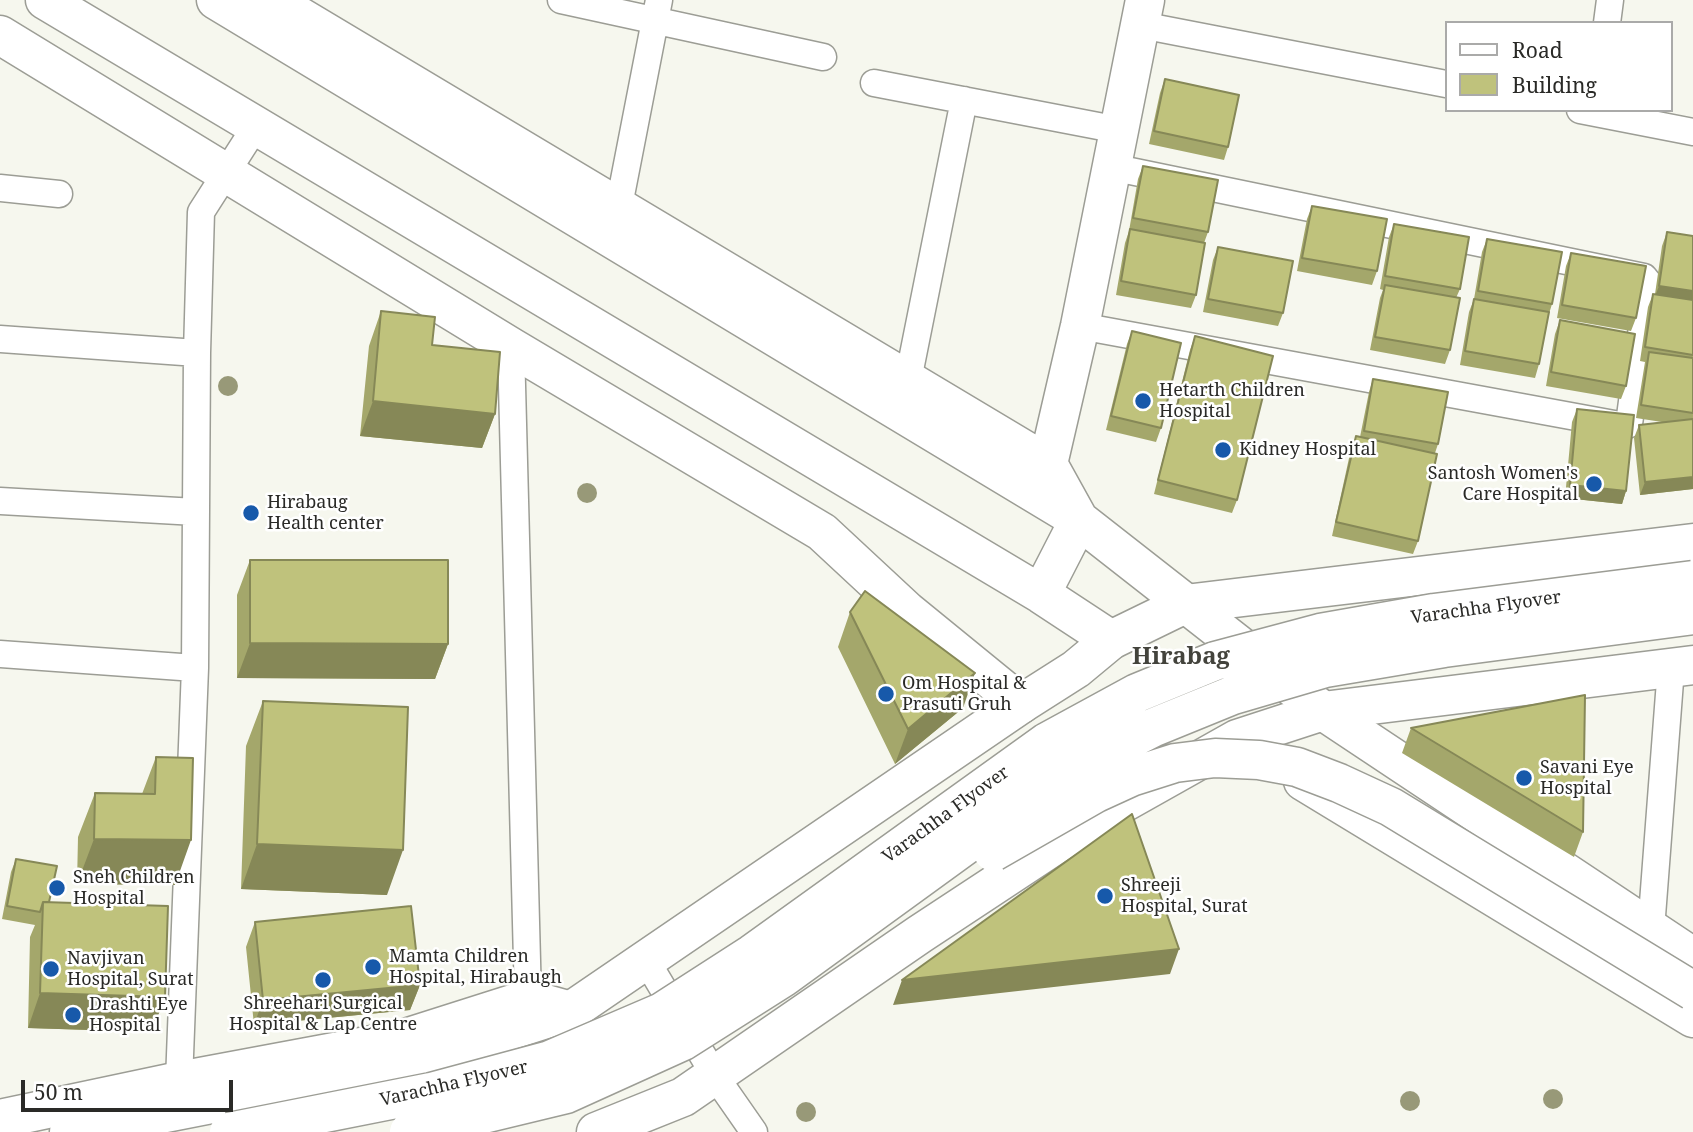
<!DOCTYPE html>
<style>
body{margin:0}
#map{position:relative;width:1693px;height:1132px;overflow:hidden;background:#f6f7ee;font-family:"Noto Serif",serif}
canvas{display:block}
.legend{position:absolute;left:1445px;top:21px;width:228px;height:91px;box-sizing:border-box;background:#fff;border:2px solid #aaaaa9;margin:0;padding:9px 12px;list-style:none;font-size:21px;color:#2a2a27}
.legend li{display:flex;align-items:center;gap:14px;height:35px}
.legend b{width:35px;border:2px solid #aaaaa9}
.scale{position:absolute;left:21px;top:1080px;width:212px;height:32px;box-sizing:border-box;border:4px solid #2a2a27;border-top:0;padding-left:9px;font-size:21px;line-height:24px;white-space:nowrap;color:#2a2a27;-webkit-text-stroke:5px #fff;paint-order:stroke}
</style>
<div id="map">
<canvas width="1693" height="1132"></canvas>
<ul class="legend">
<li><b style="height:9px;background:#fff"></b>Road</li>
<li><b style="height:19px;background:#bfc27c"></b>Building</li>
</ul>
<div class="scale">50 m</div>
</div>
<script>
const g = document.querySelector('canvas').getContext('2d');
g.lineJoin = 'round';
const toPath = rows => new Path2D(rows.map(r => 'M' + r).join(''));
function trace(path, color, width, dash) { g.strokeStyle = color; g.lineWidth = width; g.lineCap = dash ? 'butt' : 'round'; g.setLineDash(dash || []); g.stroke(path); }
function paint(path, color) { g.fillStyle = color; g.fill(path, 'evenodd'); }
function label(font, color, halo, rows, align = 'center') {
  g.font = font + ' "Noto Serif",serif'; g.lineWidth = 5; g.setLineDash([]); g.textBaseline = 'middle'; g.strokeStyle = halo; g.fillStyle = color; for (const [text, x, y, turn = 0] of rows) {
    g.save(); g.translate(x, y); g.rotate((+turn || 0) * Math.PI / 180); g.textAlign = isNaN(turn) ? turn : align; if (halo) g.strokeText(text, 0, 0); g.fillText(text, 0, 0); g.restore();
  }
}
const street = toPath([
 [561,0,823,57],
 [1607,23,1610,0],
 [1141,25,1446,84],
 [874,83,1119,130],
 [1580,110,1693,132],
 [0,188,59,194],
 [616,221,659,0],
 [1080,326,1625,426,1629,424,1648,282,1644,277,1111,167],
 [0,339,197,353],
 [511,347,528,999],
 [908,380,964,100],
 [0,501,196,512],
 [0,654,195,668],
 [1651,929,1671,668],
 [646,960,715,1076,754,1132],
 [179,1081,195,668,197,353,201,212,256,126]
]);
const secondary = toPath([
 [45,0,1041,594,1111,640],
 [216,0,1079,520,1323,711,1693,957],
 [272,0,1048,464,1079,520,1041,594],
 [0,35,511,347,822,532,907,611,1021,704],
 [1048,464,1080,326,1145,0],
 [1303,781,1693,1018],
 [0,1119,179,1081,399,1040,528,999,571,1011],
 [596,1132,683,1097,920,934,1093,820,1237,739,1323,711]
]);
const primary = toPath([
 [1323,711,1693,665],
 [69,1132,344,1078,437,1054,571,1011,1021,704,1076,669,1111,640,1185,604,1693,543]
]);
const primaryBridge = toPath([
 [993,852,1096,793,1131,777,1175,763,1215,758,1259,760,1297,767,1339,783,1391,807,1693,991],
 [229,1132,431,1092,550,1060,662,1012,752,954,1047,742,1137,693,1215,661,1320,633,1434,613,1693,580],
 [409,1132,566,1094,683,1041,784,977,1069,770,1152,728,1233,695,1325,668,1444,648,1693,615]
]);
const trees = [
 [228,386],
 [587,493],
 [1553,1099],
 [1410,1101],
 [806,1112]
];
const wall = toPath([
 [1165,79,1228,147,1224,160,1149,144,1160,93],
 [1143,166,1208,232,1204,243,1196,295,1191,308,1116,295,1125,243,1129,231,1138,179],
 [1312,206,1377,271,1372,285,1297,271,1307,219],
 [1394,224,1460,289,1456,298,1450,350,1445,364,1370,350,1380,298,1383,290,1380,289,1389,237],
 [1667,232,1693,236,1693,489,1640,495,1634,438,1639,425,1662,422,1636,418,1645,362,1640,361,1648,307,1653,294,1655,294,1662,246],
 [1487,239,1552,304,1548,317,1539,364,1535,378,1460,365,1469,312,1474,299,1482,252],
 [1218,247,1283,313,1278,326,1203,312,1213,260],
 [1571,253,1636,318,1631,331,1557,318,1566,266],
 [381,311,432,345,495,414,482,448,360,436,369,346],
 [1560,320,1626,386,1621,399,1546,386,1555,334],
 [1132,331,1161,428,1156,442,1106,430,1127,344],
 [1195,336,1237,500,1232,513,1154,494,1190,350],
 [1373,379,1438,444,1435,453,1418,541,1413,554,1332,536,1351,449,1356,436,1360,437,1369,392],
 [1577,409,1626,491,1622,504,1565,498,1572,422],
 [250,560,448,644,435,679,237,678,237,595],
 [850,612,963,708,895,764,838,647],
 [263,701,387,895,241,889,246,746],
 [1411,728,1583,832,1574,857,1402,753],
 [156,757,175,885,77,884,78,837,95,793,142,794],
 [16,859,49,902,152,1032,28,1028,30,937,35,925,2,919,11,872],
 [255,922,420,985,410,1010,254,1025,246,947]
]);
const shadedWall = toPath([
 [1659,286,1693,291,1693,305,1654,299],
 [373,401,495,414,482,448,360,436],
 [1693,477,1693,489,1640,495,1645,482],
 [1570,485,1626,491,1622,504,1565,498],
 [250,643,448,644,435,679,237,678],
 [975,673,963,708,895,764,908,729],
 [94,839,191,840,175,885,77,884],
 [257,844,403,850,387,895,241,889],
 [1179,949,1170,974,893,1005,902,980],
 [420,985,410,1010,254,1025,263,1000],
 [40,993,165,997,152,1032,28,1028]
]);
const building = toPath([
 [1165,79,1239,95,1228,147,1154,131,1165,79],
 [1143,166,1218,180,1208,232,1133,218,1143,166],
 [1312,206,1387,219,1377,271,1302,258,1312,206],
 [1394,224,1469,237,1460,289,1385,276,1394,224],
 [1130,229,1205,243,1196,295,1121,281,1130,229],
 [1667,232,1693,236,1693,291,1659,286,1667,232],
 [1487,239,1562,252,1552,304,1478,291,1487,239],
 [1218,247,1293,261,1283,313,1208,299,1218,247],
 [1571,253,1646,266,1636,318,1562,305,1571,253],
 [1385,285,1460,298,1450,350,1375,337,1385,285],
 [1653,294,1693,300,1693,355,1645,347,1653,294],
 [1474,299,1549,312,1539,364,1465,351,1474,299],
 [381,311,435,317,432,345,500,352,495,414,373,401,381,311],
 [1560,320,1635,334,1626,386,1551,372,1560,320],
 [1132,331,1181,343,1161,428,1111,416,1132,331],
 [1195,336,1273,356,1237,500,1158,480,1195,336],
 [1649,352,1693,358,1693,413,1641,405,1649,352],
 [1373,379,1448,392,1438,444,1364,431,1373,379],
 [1577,409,1634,415,1626,491,1570,485,1577,409],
 [1693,419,1693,477,1645,482,1639,425,1693,419],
 [1356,436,1437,454,1418,541,1336,522,1356,436],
 [250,560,448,560,448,644,250,643,250,560],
 [865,591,975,673,908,729,850,612,865,591],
 [1585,695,1583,832,1411,728,1585,695],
 [263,701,408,707,403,850,257,844,263,701],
 [156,757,193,758,191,840,94,839,95,793,155,794,156,757],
 [1132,814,1179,949,902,980,1132,814],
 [16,859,57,866,49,902,43,902,40,912,7,906,16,859],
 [43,902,168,906,165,997,40,993,43,902],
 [411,906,420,985,263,1000,255,922,411,906]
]);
const markers = [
 [1143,401,9,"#1759aa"],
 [1223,450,9,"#1759aa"],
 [1594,484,9,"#1759aa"],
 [251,513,9,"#1759aa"],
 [886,694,9,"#1759aa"],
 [1524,778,9,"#1759aa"],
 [57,888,9,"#1759aa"],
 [1105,896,9,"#1759aa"],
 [373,967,9,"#1759aa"],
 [51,969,9,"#1759aa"],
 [323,980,9,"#1759aa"],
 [73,1015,9,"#1759aa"]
];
const poiNames = [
 ["Hetarth Children",1159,391],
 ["Hospital",1159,412],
 ["Kidney Hospital",1239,450],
 ["Santosh Women's",1578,474,"right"],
 ["Care Hospital",1578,495,"right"],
 ["Hirabaug",267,503],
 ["Health center",267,524],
 ["Om Hospital &",902,684],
 ["Prasuti Gruh",902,705],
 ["Savani Eye",1540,768],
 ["Hospital",1540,789],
 ["Sneh Children",73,878],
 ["Hospital",73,899],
 ["Shreeji",1121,886],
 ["Hospital, Surat",1121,907],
 ["Mamta Children",389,957],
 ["Hospital, Hirabaugh",389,978],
 ["Navjivan",67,959],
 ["Hospital, Surat",67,980],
 ["Shreehari Surgical",323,1004,"center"],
 ["Hospital & Lap Centre",323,1025,"center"],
 ["Drashti Eye",89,1005],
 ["Hospital",89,1026]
];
const streetNames = [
 ["Varachha Flyover",1486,608,-8],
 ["Varachha Flyover",946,815,-36],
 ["Varachha Flyover",454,1084,-13]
];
const districtNames = [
 ["Hirabag",1181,657]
];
trace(street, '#9c9d95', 29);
trace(secondary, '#9c9d95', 41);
trace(primary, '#9c9d95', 41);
trace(street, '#fff', 26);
trace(secondary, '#fff', 38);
trace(primary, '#fff', 38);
trace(primaryBridge, '#9c9d95', 41, []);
trace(primaryBridge, '#fff', 38);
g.fillStyle = '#989978';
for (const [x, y] of trees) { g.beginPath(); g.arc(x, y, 10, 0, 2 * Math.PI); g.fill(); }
paint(wall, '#a4a76b');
paint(shadedWall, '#868857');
paint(building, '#bfc27c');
trace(building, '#868857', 2);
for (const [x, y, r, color] of markers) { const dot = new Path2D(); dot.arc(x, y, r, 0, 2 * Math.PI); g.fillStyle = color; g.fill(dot); trace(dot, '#fff', 2.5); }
label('18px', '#2a2a27', '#fff', poiNames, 'left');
label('18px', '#2a2a27', '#fff', streetNames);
label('bold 24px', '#43433c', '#fff', districtNames);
</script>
